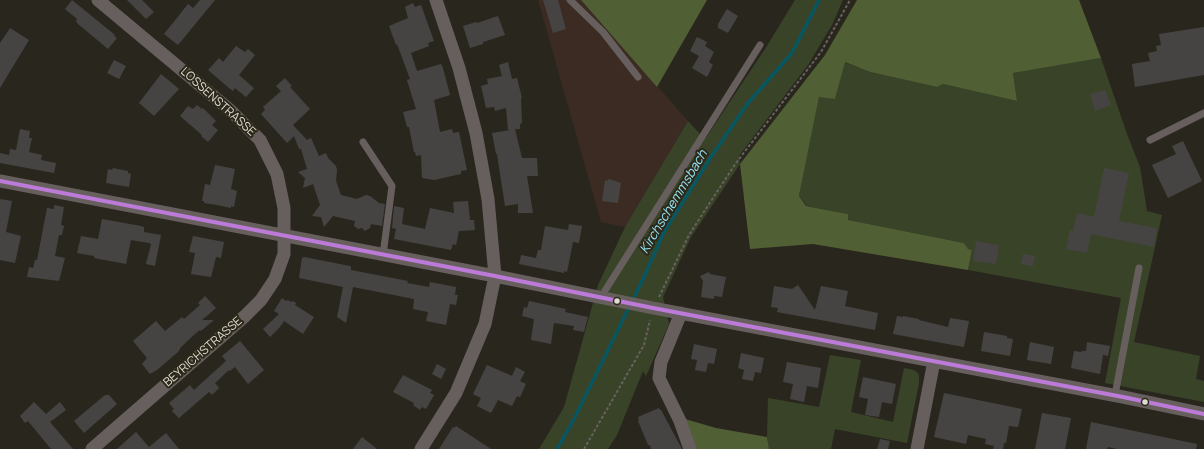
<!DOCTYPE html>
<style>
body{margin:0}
canvas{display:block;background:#29261e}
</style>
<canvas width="1204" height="449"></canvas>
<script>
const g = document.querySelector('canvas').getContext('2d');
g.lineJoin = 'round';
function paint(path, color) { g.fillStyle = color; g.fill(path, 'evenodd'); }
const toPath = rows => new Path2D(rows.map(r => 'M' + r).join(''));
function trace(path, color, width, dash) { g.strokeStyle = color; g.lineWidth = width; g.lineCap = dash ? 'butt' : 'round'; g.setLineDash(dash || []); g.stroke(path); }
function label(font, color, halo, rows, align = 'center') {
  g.font = font + ' Manrope,sans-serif'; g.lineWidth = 4; g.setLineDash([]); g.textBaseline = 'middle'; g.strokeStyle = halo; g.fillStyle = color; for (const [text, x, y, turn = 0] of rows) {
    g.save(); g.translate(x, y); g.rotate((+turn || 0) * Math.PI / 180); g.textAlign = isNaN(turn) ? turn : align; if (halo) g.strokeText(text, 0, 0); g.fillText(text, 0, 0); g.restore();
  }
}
const commercial = toPath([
 [538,0,581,0,688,121,625,227,601,222]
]);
const green = toPath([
 [795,0,843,0,832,25,808,65,739,156,740,164,691,237,663,297,669,324,646,376,643,371,617,435,608,449,539,449,564,407,598,285,625,227,688,121,705,139,765,49],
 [1101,58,1127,134,1140,167,1147,211,1162,215,1134,342,1200,356,1196,379,1204,381,1204,402,1105,383,1121,298,968,270,972,250,968,249,964,243,847,220,848,214,807,206,799,196,819,96,835,99,844,62,870,72,937,87,943,84,1017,101,1013,73],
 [830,355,861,360,851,412,893,422,904,368,914,370,918,373,919,376,919,383,907,443,835,429,831,449,769,449,767,437,768,398,819,407]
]);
const forest = toPath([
 [581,0,707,0,657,87],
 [857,0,1079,0,1101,58,1013,73,1017,101,943,84,937,87,870,72,845,62,835,99,819,97,799,196,806,206,848,214,848,220,964,243,968,249,972,250,968,270,813,244,750,249,740,164,825,55],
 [685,419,716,428,767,437,769,449,696,449]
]);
const stream = toPath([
 [557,449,574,419,643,279,664,232,711,157,748,103,792,53,819,0]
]);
const building = toPath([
 [72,0,115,35,114,36,117,38,108,49,78,24,76,21,77,19,65,9],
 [127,0,142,0,154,12,146,19],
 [200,0,215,0,178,45,164,34,188,4,193,8],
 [543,0,558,0,566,29,553,33],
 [413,3,415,7,421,5,434,41,428,43,429,46,411,53,417,71,441,64,443,68,450,95,434,100,440,132,452,129,453,133,459,132,467,170,461,171,461,174,434,180,422,178,421,155,416,156,415,152,414,152,409,127,407,127,403,112,416,109,407,80,410,79,397,44,396,45,389,26,408,18,405,7],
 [727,9,738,16,728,33,718,28,718,24],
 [498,16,505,35,483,42,483,44,470,48,463,26,476,22,477,23],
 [1204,27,1204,75,1135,87,1132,64,1150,61,1148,53,1157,51,1156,46,1161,45,1159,34],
 [10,28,29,40,0,88,0,43],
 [697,37,707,42,705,46,714,52,709,62,713,65,707,77,692,68,699,56,690,51],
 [236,46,245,52,248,49,255,55,239,75,254,88,246,97,235,88,233,91,229,88,208,70,219,58,223,62],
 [114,60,126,66,119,79,107,73],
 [508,62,512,79,517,78,522,98,521,98,522,123,520,124,520,129,515,129,522,158,537,158,538,176,527,176,533,213,518,213,518,204,505,206,497,154,496,154,492,133,510,130,508,130,506,108,495,111,494,107,486,108,481,86,488,84,487,79,502,76,499,65],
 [161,74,179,89,154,116,139,103],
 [285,78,292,86,290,87,310,109,293,125,307,140,311,138,319,156,326,153,328,158,336,166,337,170,336,181,341,195,357,199,366,195,370,196,379,203,385,204,382,226,371,224,370,228,365,231,362,228,358,229,354,226,355,221,333,216,324,227,321,217,312,216,320,205,313,184,303,188,305,178,298,172,307,169,301,149,299,149,294,136,287,143,261,114,265,110,263,107,281,91,276,86],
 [1105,90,1111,105,1095,111,1090,94],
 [197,105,202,109,203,108,216,121,212,125,218,130,208,142,201,136,202,135,180,116,188,106,193,109],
 [20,129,30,131,29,138,32,138,29,152,42,155,41,160,56,163,54,173,0,163,0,153,9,155,10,149,16,150],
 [1183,141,1202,181,1168,198,1152,165,1176,154,1172,146],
 [215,165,235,169,231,189,237,191,234,207,231,206,231,208,217,205,204,203,204,201,202,201,205,184,210,185],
 [113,168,128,171,128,173,131,174,129,187,106,183,108,169,112,170],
 [1104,168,1129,173,1119,221,1157,228,1154,247,1091,234,1087,253,1066,249,1070,230,1073,231,1077,213,1094,217],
 [609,179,621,183,618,203,602,201,605,180,607,181],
 [0,199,12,201,6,232,21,236,15,263,0,260],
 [468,201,470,220,474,220,475,230,459,231,456,245,453,244,451,250,394,239,396,229,392,228,394,206,404,208,402,224,425,229,430,208,454,213,453,202],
 [54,205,64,207,61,225,64,226,62,235,59,235,55,256,65,258,59,281,27,277,29,267,33,268,35,260,37,260,47,208,54,209],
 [102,219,141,226,144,227,144,232,161,235,155,266,146,264,151,244,149,243,131,240,126,264,94,258,94,256,77,253,81,236,98,239],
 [569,224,582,226,579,243,573,242,567,272,564,271,564,273,519,264,521,255,536,258,538,250,541,250,545,226,568,230],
 [193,236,224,242,221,258,216,257,211,277,191,274,195,253,189,252],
 [976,241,999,245,996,264,973,261],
 [1023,254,1035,256,1033,266,1021,264],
 [304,257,350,266,351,267,351,270,408,281,407,283,429,287,430,282,456,287,455,295,458,295,456,305,450,304,446,325,426,321,428,312,413,309,414,299,353,287,346,323,337,317,343,287,299,278,302,258],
 [709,272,710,274,726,277,722,297,714,296,714,299,701,297,703,281,700,276],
 [798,285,815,310,821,286,848,291,845,306,878,313,875,330,777,312,778,308,771,307,774,286,792,289],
 [205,296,216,308,202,320,214,320,201,331,200,330,195,334,180,348,180,349,178,352,157,370,150,374,142,364,147,358,133,341,156,321,165,331,182,317,184,319,200,305,198,303],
 [282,298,286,301,287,300,292,302,293,301,296,303,295,305,314,317,303,334,284,321,280,327,270,337,263,329,279,314,274,311],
 [529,301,566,309,565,312,588,317,584,332,573,330,574,326,554,323,551,344,531,340,534,319,522,316,524,307,527,308],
 [897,316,903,317,903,316,919,319,919,320,948,327,950,318,969,321,964,347,893,334],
 [984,332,1007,336,1007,338,1013,339,1010,356,981,351],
 [240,341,264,370,248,384,235,367,230,371,229,370,215,383,219,388,212,395,209,392,179,418,172,411,174,409,169,403,190,385,194,390,226,361,222,356],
 [1030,342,1054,347,1051,364,1027,360],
 [1087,342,1110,346,1108,356,1103,355,1100,374,1071,368,1074,351,1081,352,1082,351,1086,351],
 [694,344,717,349,714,364,708,363,706,372,695,370,697,360,691,359],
 [741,353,764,358,761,373,755,372,753,381,742,379,744,370,738,368],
 [787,362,821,368,818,388,807,386,804,402,790,399,793,384,783,382],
 [437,364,446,369,441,379,432,374],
 [487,365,512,376,516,367,525,372,520,381,526,384,520,397,517,396,512,406,498,400,491,413,477,406,481,398,473,394],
 [403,375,432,390,430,393,434,395,426,409,422,407,420,410,413,405,414,403,393,392],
 [863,377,896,384,892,404,882,402,879,417,865,415,868,399,859,397],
 [944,393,1022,409,1018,427,1009,426,1006,443,1004,443,1003,449,993,449,994,446,985,444,986,439,968,435,966,444,934,437],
 [105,395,109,395,117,404,84,433,74,421],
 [34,402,46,414,60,402,66,410,50,422,73,449,51,449,28,421,25,423,20,416],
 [659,408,660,410,661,410,682,449,651,449,650,445,648,445,638,421,639,420,638,417],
 [1042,413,1071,418,1065,449,1035,449],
 [1091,422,1197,444,1196,449,1117,449,1108,447,1107,449,1086,449],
 [456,426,491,449,439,449,453,427,454,428],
 [136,432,149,447,166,433,179,449,117,449],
 [362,437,377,449,353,449],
 [880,439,890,441,888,449,877,449]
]);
const path = toPath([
 [659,297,689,235,709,204,736,163,821,52,850,0],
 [584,449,644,345,650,320]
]);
const lane = toPath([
 [570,0,603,32,638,77],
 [1150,140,1204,113],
 [363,142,392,186,383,255],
 [601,297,760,45],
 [1115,395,1139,268]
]);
const street = toPath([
 [0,181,495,276,653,308,1123,397,1204,414],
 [681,313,661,362,659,378,680,421,690,449],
 [92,449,245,316,261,300,275,279,284,254,284,208,277,174,260,140,231,111,98,0],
 [421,449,456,393,485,324,495,276,488,199,476,133,459,68,436,0],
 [917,449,934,361]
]);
const bus1 = toPath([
 [0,181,495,276,653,308,1123,397,1204,414]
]);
const markers = [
 [617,301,3.5,"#dedcd2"],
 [1145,402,3.5,"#dedcd2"]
];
const streetNames = [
 ["LOSSENSTRASSE",218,102,42],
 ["BEYRICHSTRASSE",203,352,-41]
];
const waterNames = [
 ["Kirchschemmsbach",674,202,-59]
];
paint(commercial, '#3b2b23');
paint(green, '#394328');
paint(forest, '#515f34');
trace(stream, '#085661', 3.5);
paint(building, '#464443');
trace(path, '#68625f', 2, [3, 2]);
trace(lane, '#675f5d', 7);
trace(street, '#675f5d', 13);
trace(bus1, '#bd7bd9', 4);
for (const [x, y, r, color] of markers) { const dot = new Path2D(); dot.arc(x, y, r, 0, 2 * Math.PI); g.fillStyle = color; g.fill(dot); trace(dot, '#2d291a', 1.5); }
label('12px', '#dedcd2', '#2d291a', streetNames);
label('italic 13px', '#95e7f8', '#2d291a', waterNames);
</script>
